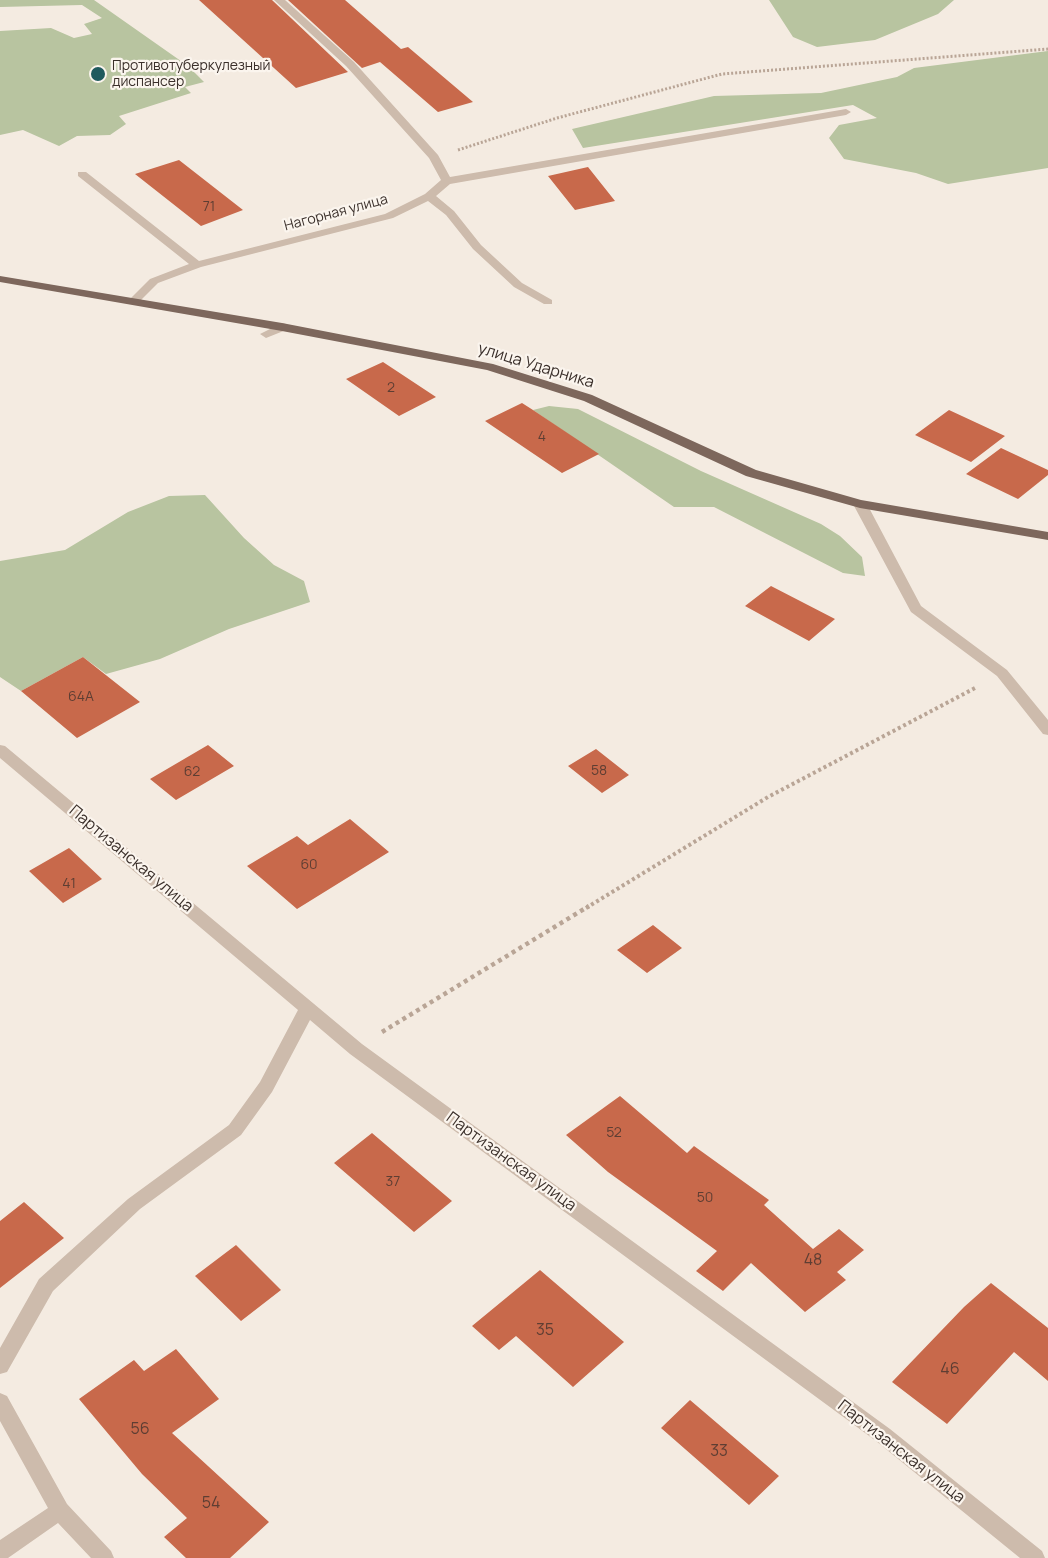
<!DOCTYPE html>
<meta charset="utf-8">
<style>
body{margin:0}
canvas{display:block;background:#f4ebe1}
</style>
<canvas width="1048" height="1558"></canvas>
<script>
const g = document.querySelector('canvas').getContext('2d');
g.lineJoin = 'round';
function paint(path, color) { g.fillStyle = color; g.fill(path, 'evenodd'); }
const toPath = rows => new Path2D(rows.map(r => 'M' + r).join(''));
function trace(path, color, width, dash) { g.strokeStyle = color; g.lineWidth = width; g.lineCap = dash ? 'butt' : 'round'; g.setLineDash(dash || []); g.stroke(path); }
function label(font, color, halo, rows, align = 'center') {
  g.font = font + ' Manrope,sans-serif'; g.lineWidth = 4.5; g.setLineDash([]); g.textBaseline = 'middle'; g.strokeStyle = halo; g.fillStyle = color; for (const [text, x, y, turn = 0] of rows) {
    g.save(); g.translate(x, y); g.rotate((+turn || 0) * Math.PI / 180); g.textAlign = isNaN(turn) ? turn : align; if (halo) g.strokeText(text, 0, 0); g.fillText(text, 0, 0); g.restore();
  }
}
const green = toPath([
 [0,0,94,0,188,66,204,82,185,87,191,93,119,116,126,124,110,135,77,136,59,146,23,130,0,135,0,31,51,28,74,38,92,34,84,24,102,18,82,5,0,7],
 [769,0,954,0,938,14,875,40,817,47,793,37],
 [1048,51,1048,168,948,184,916,173,844,159,829,138,839,125,877,118,853,105,583,148,572,129,714,96,821,93,897,77,914,68],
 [549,406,578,409,701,471,821,524,840,536,862,557,865,576,843,573,714,507,674,507,533,410],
 [205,495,244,538,274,565,304,581,310,602,229,629,160,659,106,674,83,657,21,691,0,677,0,561,65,550,128,512,169,496]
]);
const building = toPath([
 [199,0,272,0,348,72,296,88],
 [288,0,345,0,401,49,408,47,473,102,438,112,380,62,362,68],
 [179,160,243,210,201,226,135,174],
 [588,167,615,201,575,210,548,176],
 [383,362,436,397,399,416,346,379],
 [522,403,533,410,599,454,562,473,485,421],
 [949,410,1005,436,971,462,915,435],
 [1001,448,1048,470,1048,475,1018,499,966,474],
 [771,586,835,619,809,641,745,606],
 [83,657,140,702,77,738,21,691],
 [208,745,234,766,176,800,150,779],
 [596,749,629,775,602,793,568,766],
 [350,819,389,852,297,909,247,866,297,836,308,845],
 [69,848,102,879,63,903,29,871],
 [653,925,682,948,647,973,617,950],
 [620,1096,687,1153,694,1146,769,1200,764,1205,813,1249,839,1229,864,1250,837,1272,846,1280,805,1312,751,1263,723,1291,696,1271,717,1251,608,1172,566,1135],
 [372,1133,452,1201,414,1232,334,1163],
 [24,1202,64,1238,0,1288,0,1221],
 [236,1245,281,1290,241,1321,195,1276],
 [540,1270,624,1342,573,1387,516,1336,499,1350,472,1326],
 [991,1283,1048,1328,1048,1381,1014,1352,947,1424,892,1382,964,1307],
 [176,1349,219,1399,172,1433,269,1522,230,1558,186,1558,164,1537,187,1518,142,1474,79,1399,134,1360,144,1371],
 [690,1400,779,1476,749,1505,661,1428]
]);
const pathFar2 = toPath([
 [458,150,557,118,722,74,1048,49]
]);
const pathFar1 = toPath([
 [586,908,768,797,977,687]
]);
const path = toPath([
 [382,1032,589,906]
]);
const minor = toPath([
 [274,0,285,0,354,62,438,155,450,177,846,109,851,112,846,115,450,184,436,196,454,211,481,245,522,283,552,300,552,304,544,304,514,287,473,249,446,215,428,201,393,218,201,267,158,283,139,302,131,302,131,298,150,279,189,264,78,176,78,172,86,172,199,261,385,214,425,194,441,180,429,158,346,66,274,0],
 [282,323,286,324,286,330,266,338,260,334,282,323],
 [860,500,867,504,921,606,1007,670,1048,720,1048,735,1043,734,997,676,911,612,853,504,860,500],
 [0,745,5,746,362,1044,890,1429,1042,1551,1045,1558,1020,1558,876,1441,350,1054,310,1020,272,1092,241,1135,140,1209,53,1291,7,1372,0,1374,0,1348,39,1279,128,1199,229,1125,260,1082,298,1010,0,758,0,745],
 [0,1393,7,1396,67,1504,111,1551,114,1558,91,1558,58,1523,8,1558,0,1558,0,1540,48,1508,0,1421,0,1393]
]);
const major = toPath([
 [0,276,282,323,493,364,592,395,756,470,861,500,1048,532,1048,540,860,508,746,476,584,401,487,370,282,331,0,282,0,276]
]);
const markers = [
 [98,74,8,"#1f5a5e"]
];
const farPoinames = [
 ["Противотуберкулезный",112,66],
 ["диспансер",112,82]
];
const numberNames = [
 ["71",209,207],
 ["2",391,388],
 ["4",542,437],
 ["64А",81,697],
 ["58",599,771],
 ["62",192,772],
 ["60",309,865],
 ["41",69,884],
 ["52",614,1133],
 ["37",393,1182],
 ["50",705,1198]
];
const farStreetnames = [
 ["Нагорная улица",336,213,-15]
];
const streetNames = [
 ["улица Ударника",536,366,17],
 ["Партизанская улица",131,859,40],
 ["Партизанская улица",511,1162,36],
 ["Партизанская улица",901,1452,38]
];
const nearNumbernames = [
 ["48",813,1261],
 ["35",545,1331],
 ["46",950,1370],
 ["56",140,1430],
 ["33",719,1452],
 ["54",211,1504]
];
paint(green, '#b8c4a0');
paint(building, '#c8694b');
trace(pathFar2, '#b9a596', 3, [2, 2]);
trace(pathFar1, '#b9a596', 4, [3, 3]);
trace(path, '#b9a596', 4.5, [4, 4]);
paint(minor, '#cdbbac');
paint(major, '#7d675c');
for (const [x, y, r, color] of markers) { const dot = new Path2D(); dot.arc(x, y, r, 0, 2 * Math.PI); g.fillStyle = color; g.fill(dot); trace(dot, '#fbf5ee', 2); }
label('14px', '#3b302b', '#fbf5ee', farPoinames, 'left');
label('14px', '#5e3e33', null, numberNames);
label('14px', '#3b302b', '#fbf5ee', farStreetnames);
label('16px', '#3b302b', '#fbf5ee', streetNames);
label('16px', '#5e3e33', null, nearNumbernames);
</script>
